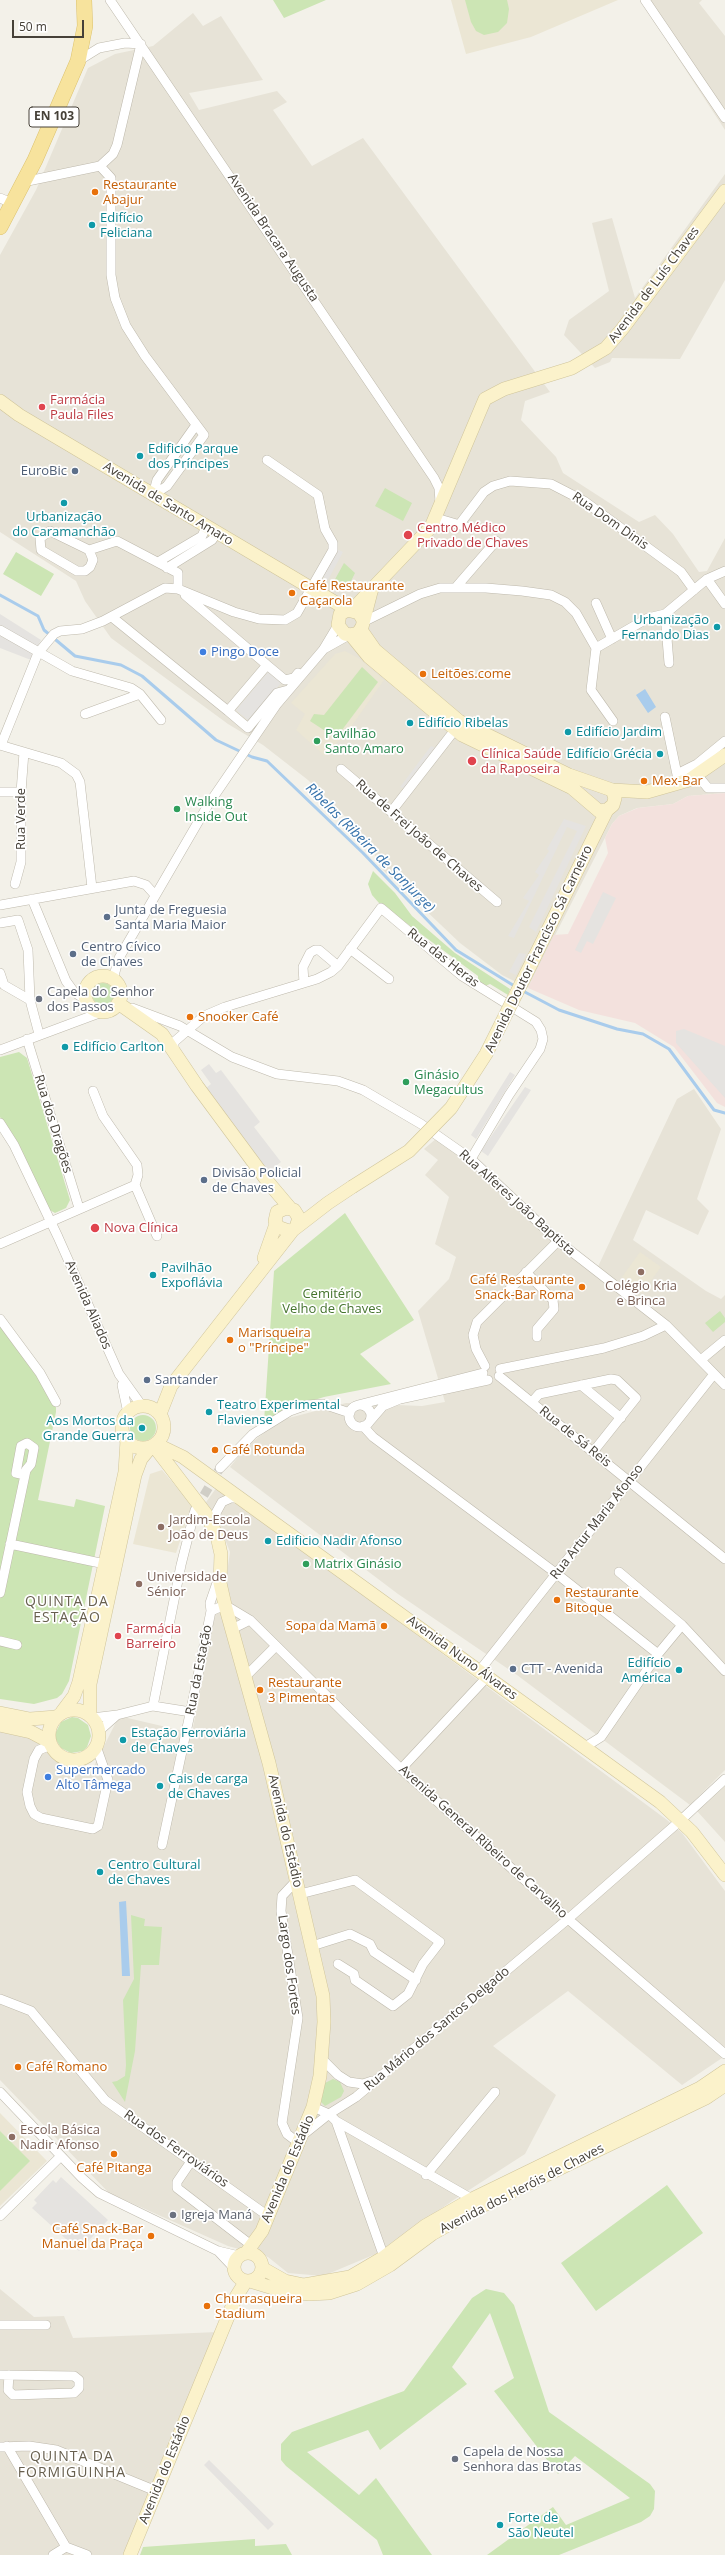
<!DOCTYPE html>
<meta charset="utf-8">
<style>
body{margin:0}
#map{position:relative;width:725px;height:2555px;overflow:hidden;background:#f3f1e9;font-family:"Open Sans",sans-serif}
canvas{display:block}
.scale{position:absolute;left:12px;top:20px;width:72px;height:18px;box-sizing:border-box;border:2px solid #464138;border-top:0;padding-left:5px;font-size:12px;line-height:14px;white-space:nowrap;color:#464138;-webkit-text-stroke:3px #fff;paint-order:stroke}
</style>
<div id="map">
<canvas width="725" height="2555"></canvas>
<div class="scale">50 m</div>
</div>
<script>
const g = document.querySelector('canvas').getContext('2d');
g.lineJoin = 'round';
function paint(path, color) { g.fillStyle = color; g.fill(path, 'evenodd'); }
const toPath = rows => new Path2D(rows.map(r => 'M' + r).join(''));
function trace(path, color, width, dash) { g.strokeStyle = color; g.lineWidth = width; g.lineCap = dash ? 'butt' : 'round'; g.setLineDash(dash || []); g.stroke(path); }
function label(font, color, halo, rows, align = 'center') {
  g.font = font + ' "Open Sans",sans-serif'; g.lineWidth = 3.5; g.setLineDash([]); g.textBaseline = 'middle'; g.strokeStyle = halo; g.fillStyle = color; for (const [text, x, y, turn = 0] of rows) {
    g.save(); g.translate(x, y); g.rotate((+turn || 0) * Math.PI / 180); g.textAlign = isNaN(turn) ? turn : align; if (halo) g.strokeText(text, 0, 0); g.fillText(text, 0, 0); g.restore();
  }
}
const residential = toPath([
 [640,0,702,0,699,3,725,36,725,130],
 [193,13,203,26,221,16,263,80,189,93,199,110,277,91,287,102,273,110,312,166,363,138,550,392,525,401,521,420,556,457,563,473,639,522,655,515,673,534,699,572,707,571,725,538,725,793,688,796,673,804,637,808,619,816,612,824,528,988,502,975,460,943,381,868,366,837,308,780,263,745,228,724,111,638,85,601,76,581,0,532,0,255,36,190,88,68,115,54,153,46],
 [725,174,725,280,680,359,612,358,610,362,595,368,564,335,569,320,609,291,592,223,612,218,635,298],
 [694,1089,721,1129,697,1199,709,1211,698,1235,646,1210,633,1240,706,1291,721,1299,725,1295,725,1770,690,1805,517,1675,398,1594,230,1467,247,1446,281,1420,346,1403,422,1406,445,1402,418,1311,449,1279,456,1257,435,1244,449,1197,425,1175,438,1160,424,1149,437,1138,492,1180,550,1238,594,1275,677,1099],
 [217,1487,667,1820,682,1833,725,1891,725,2056,682,2085,568,1991,493,2046,556,2095,525,2154,452,2201,378,2253,323,2276,288,2273,268,2257,228,2246,109,2193,0,2080,0,1729,30,1736,65,1761,91,1772,119,1716,192,1733,215,1615,225,1587,230,1552,216,1516,204,1505],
 [725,1784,725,1842,697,1811],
 [0,2289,34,2317,64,2316,73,2338,218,2332,124,2555,0,2555]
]);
const education = toPath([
 [451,0,618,0,531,37,466,54],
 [345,651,360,659,384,680,341,741,339,740,325,756,296,730,305,714,291,703,335,654],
 [640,1252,661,1267,642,1293,622,1277],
 [162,1470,192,1505,176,1553,133,1544,150,1474],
 [0,2113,47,2161,0,2206]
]);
const medical = toPath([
 [725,793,725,1107,717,1103,674,1047,635,1023,579,1010,528,988,554,935,568,934,608,853,605,838,612,824,619,816,638,808,673,804,688,796]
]);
const green = toPath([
 [273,0,326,0,284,18],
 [465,0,507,0,509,9,507,23,498,32,484,35,476,31,471,22],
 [385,488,412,503,403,521,375,506],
 [16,552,54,574,41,596,3,574],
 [344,563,355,573,349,585,333,583],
 [362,667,378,682,336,738,310,721,314,714,324,715],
 [373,871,395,893,412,916,455,953,510,989,508,995,490,984,485,986,478,982,478,976,379,903,372,895,368,884],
 '92 994a11 11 0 1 1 22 0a11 11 0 1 1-22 0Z',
 [19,1052,27,1058,70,1200,66,1208,55,1213,48,1209,12,1136,0,1117,0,1057],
 [345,1213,414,1320,360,1354,391,1384,324,1397,289,1408,264,1422,274,1271],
 [720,1311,725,1318,725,1322,713,1332,705,1323],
 [0,1321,56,1402,56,1412,38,1500,74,1507,76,1499,105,1506,69,1681,62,1694,57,1698,34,1704,0,1699],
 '130 1428a13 13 0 1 1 26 0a13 13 0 1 1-26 0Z',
 [72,1717,78,1718,88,1725,91,1736,87,1747,83,1751,71,1753,61,1748,55,1738,56,1732,61,1722],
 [131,1915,145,1919,144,1926,162,1927,159,1965,141,1965,135,2051,125,2102,112,2082,117,2081,125,2076,126,2065,123,2000,134,1979],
 [333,2079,340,2082,344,2091,341,2097,325,2106,321,2102,325,2083],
 [0,2131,30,2161,0,2191],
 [667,2185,703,2233,596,2311,561,2263],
 [486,2289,504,2293,514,2305,549,2412,650,2484,655,2491,654,2509,650,2516,641,2522,559,2555,487,2555,553,2507,566,2525,630,2498,575,2456,558,2474,494,2391,514,2378,490,2313,452,2367,467,2384,380,2450,368,2430,307,2452,359,2495,376,2478,432,2555,383,2555,377,2540,286,2466,281,2460,281,2444,292,2432,404,2391,472,2298],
 [255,2539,255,2546,286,2544,292,2555,140,2555,143,2547]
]);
const parking = toPath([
 [337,549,343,552,328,580,322,576],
 [0,614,41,640,31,660,0,648],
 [268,672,281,683,249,721,236,710],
 [431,746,436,748,405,789,400,787],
 [564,819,586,826,536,932,529,927,577,831,567,827,514,938,508,936,529,901,523,898,539,875,535,872,549,851,547,849],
 [603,892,616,898,593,944,587,941,581,953,575,950],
 [519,953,526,954,516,975,509,972],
 [684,1029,725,1046,725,1098,676,1043,676,1031],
 [209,1064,216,1073,221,1070,260,1122,254,1127,281,1162,268,1172,206,1088,211,1084,201,1070],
 [510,1072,515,1075,476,1139,471,1135],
 [525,1087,531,1090,488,1156,481,1151],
 [61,2177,108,2220,79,2251,32,2208,37,2203,34,2200,53,2180,56,2183],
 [209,2460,274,2524,268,2530,204,2465]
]);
const water = toPath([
 [645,689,656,707,648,713,636,695],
 [126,1901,130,1976,122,1976,119,1902]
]);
const stream = toPath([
 [0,595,38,616,44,630,75,656,121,665,142,676,216,740,252,757,267,761,363,853,456,950,516,987],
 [523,991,559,1010,617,1029,643,1034,669,1049,714,1110,725,1113]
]);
const streetTunnel = toPath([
 [197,1507,220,1468]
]);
const street = toPath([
 [110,0,434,478,439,488,440,502],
 [645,0,725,118],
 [78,61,99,48,125,43,141,44,117,145,113,154,100,166],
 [100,166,111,178,111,275,115,298,126,326,145,356,204,435,167,486,153,495],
 [23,182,100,166],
 [0,198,12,203],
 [153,495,157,480,196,425],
 [436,518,470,528],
 [459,525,484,492,493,486,510,481,551,484,584,501,681,572,694,590],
 [50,531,89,550,93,560,90,567,85,571,77,571,41,550,40,538,50,531],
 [89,550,117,541,178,573,178,589],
 [158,562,202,536,206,527],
 [167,568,212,540,217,533],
 [707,579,725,604],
 [457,586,496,541],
 [185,595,267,665],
 [596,603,612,639],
 [665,614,669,663],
 [112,617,228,711],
 [363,622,420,594,440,588,486,588,522,591,551,595,565,602,576,613,596,648],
 [0,630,72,671,131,688,140,694,161,720],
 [596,648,648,618,665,614,707,579,725,571],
 [596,648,591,690,613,721],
 [324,649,349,635],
 [288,690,277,693,248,728,228,711,267,665,285,680,294,678,298,673],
 [85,714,140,694],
 [665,717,679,784],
 [0,745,61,763,76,774,80,782,92,888],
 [1,745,38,653,54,634,60,631,82,629,103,621,165,588,178,589,234,612,259,619,285,620,297,613,333,550,333,543,325,529,318,495,267,460],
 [341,769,497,902],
 [677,774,697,764,725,741],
 [698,776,708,788,725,788],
 [0,792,21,792],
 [391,812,454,731],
 [15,884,21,862,21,792,24,752],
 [32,899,66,981,74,992,86,1000],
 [0,905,134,881,146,885,155,895],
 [0,923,18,920,28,950,30,1000,39,1034],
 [350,949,389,979],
 [0,973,4,985,30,1000],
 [113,979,119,958,208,805,277,704,323,650,338,625],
 [304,983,303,967,310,953,315,950,319,950,338,966],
 [132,1008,180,1026,232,1057,277,1074,338,1081,363,1090,421,1124,471,1159,558,1241,666,1325,725,1385],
 [27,1039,79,1208],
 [0,1050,102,1012],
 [174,1053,174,1042,204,1016,225,1007,317,979,331,972,338,966,381,908,462,976,536,1022,541,1030,543,1039,540,1049,509,1095,471,1159],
 [93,1091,103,1116,137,1165,138,1175,135,1185],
 [0,1123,14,1145,58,1237,119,1374,142,1406],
 [135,1185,157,1236],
 [0,1244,135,1185],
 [526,1272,553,1300,554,1309,537,1329,537,1337],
 [0,1319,40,1373,56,1402],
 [702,1359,725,1340],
 [485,1366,476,1349,473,1335,477,1322,558,1241],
 [500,1369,604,1348,643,1336,666,1325],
 [499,1376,725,1559],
 [122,1385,128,1413],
 [581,1385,621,1418],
 [532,1402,539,1394,611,1379,617,1380,636,1398,593,1452],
 [358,1405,483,1373],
 '349 1416a11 11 0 1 1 22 0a11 11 0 1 1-22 0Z',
 [370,1421,383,1406,400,1399,488,1380],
 [363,1426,373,1437,557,1574,658,1654],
 [220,1468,253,1434,290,1411,307,1405,323,1404,350,1413],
 [211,1522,222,1502,231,1498,239,1498],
 [10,1544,105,1564],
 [619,1572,682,1625,725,1671],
 [0,1593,25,1475,26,1470,31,1464,34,1448,27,1443,21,1446,16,1473,25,1475],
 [211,1611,225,1605,250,1620,401,1769,568,1919,725,2054],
 [232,1629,250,1620],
 [0,1641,17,1645],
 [480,1670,714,1374],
 [246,1676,276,1646],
 [153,1706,181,1565,195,1510],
 [92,1718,117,1715,153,1706,191,1712],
 [99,1731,117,1715],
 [51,1745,39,1750,34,1759,27,1792,30,1806,34,1814,41,1818,93,1829,98,1826,108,1780,96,1746],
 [585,1747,601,1737,658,1654,682,1625],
 [401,1769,488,1676],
 [162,1845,194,1695,211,1611,210,1603,219,1577],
 [297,1880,282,1896,281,1911,298,2018,282,2123,287,2134,300,2144],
 [300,1894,355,1880,440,1942,423,1964,408,1994,393,2006,355,1980,354,1974,338,1964],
 [312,1946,350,1934,370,1944,374,1952,416,1980],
 [0,1999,31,2011,105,2100,268,2216],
 [321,2058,338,2075,349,2082,363,2084,372,2081],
 [0,2092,82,2178,99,2193,218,2251,239,2256],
 [313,2107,329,2114,336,2121,472,2199],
 [336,2121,384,2257],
 [304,2134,329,2114,356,2097,568,1919,681,1820,725,1779],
 [192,2160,177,2182,177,2188,251,2245],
 [426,2175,495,2092],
 [0,2216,61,2156],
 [218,2251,234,2268],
 [0,2325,46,2325],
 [0,2375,74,2376,79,2380,79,2388,74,2393,13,2395,8,2390,9,2375],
 [7,2446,66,2547,87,2555],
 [0,2447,29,2446,56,2450,156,2491],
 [53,2555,66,2547]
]);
const secondary = toPath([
 [0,401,19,415,348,610],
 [352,610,431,527,485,399,504,389,572,368,606,348,623,328,725,191],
 [363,620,359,613,348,610,340,614,338,625,345,634,351,635,358,633,362,627,371,592],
 [361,630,375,650,459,721,569,775,612,790,647,792,689,780,725,755],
 [351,635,369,657,462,735,572,788,599,811,607,810,613,805,615,798,612,790],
 [535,956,607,810],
 '85 994a18 18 0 1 1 36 0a18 18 0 1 1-36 0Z',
 [118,1003,162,1034,197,1086,268,1182,290,1208],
 [296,1227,299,1218,294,1210,286,1208,277,1212,275,1221,278,1227,289,1231,293,1230,328,1203,352,1187],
 [264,1258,276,1224],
 '122 1427a21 21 0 1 1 42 0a21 21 0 1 1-42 0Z',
 [160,1414,171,1386,293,1230],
 [156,1444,183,1457,660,1802,692,1832,725,1875],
 [154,1446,206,1514,217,1536,221,1554,220,1583,225,1605,269,1763,323,1996,324,2022,320,2076,313,2107,262,2231,246,2253],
 '49 1735a25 25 0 1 1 50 0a25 25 0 1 1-50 0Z',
 [62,1712,74,1696,79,1682,125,1472,127,1440],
 [0,1713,30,1719,56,1717],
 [90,1716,90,1684,135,1475,141,1459,150,1448],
 [0,1725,31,1732,50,1742],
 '234 2267a14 14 0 1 1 28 0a14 14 0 1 1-28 0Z',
 [262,2268,285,2281,304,2285,350,2277,384,2257,425,2226,472,2199,700,2088,725,2071],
 [250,2281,283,2291,309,2294,329,2293,357,2284,390,2265,432,2234,480,2207,706,2098,725,2085],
 [130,2555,236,2297,246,2281]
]);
const primary = toPath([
 [0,227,35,160,78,61,85,26,84,0]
]);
const secondaryBridge = toPath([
 [352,1187,409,1151,451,1108,486,1054,535,956]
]);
const markers = [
 [95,192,4,"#e8710a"],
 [92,225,4,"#0f9aa8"],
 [42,407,4,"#e0444e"],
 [140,456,4,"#0f9aa8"],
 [75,471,4,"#5c6f8a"],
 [64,503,4,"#0f9aa8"],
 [408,535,5,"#e0444e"],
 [292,593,4,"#e8710a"],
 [717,627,4,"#0f9aa8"],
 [203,652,4,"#3f7fe0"],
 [423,674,4,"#e8710a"],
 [410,723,4,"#0f9aa8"],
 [568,732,4,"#0f9aa8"],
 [317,741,4,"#2e9e5b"],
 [660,754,4,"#0f9aa8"],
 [472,761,5,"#e0444e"],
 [644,781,4,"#e8710a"],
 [177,809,4,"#2e9e5b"],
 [107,917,4,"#5c6f8a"],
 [73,954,4,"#5c6f8a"],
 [39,999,4,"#6b7280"],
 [190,1017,4,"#e8710a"],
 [65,1047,4,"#0f9aa8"],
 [406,1082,4,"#2e9e5b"],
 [204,1180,4,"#5c6f8a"],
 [95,1228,5,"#e0444e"],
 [641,1272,4,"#8d6e63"],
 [153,1275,4,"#0f9aa8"],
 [582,1287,4,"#e8710a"],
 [230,1340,4,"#e8710a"],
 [147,1380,4,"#5c6f8a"],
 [209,1412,4,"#0f9aa8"],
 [142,1428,4,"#0f9aa8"],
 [215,1450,4,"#e8710a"],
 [161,1527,4,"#8d6e63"],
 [268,1541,4,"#0f9aa8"],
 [306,1564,4,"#2e9e5b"],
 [139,1584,4,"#8d6e63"],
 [557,1600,4,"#e8710a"],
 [384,1626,4,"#e8710a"],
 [118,1636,4,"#e0444e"],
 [513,1669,4,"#5c6f8a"],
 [679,1670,4,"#0f9aa8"],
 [260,1690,4,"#e8710a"],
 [123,1740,4,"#0f9aa8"],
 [48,1777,4,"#3f7fe0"],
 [160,1786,4,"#0f9aa8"],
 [100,1872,4,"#0f9aa8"],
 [18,2067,4,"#e8710a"],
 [12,2137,4,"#8d6e63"],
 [114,2154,4,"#e8710a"],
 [173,2215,4,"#6b7280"],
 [151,2236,4,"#e8710a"],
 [207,2306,4,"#e8710a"],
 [455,2459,4,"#6b7280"],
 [500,2525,4,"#0f9aa8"]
];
const shields = [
 [54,117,50]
];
const shieldNames = [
 ["EN 103",54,117]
];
const foodNames = [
 ["Restaurante",103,185],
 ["Abajur",103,200],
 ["Café Restaurante",300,586],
 ["Caçarola",300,601],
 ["Leitões.come",431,674],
 ["Mex-Bar",652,781],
 ["Snooker Café",198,1017],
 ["Café Restaurante",574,1280,"right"],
 ["Snack-Bar Roma",574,1295,"right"],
 ["Marisqueira",238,1333],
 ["o \"Príncipe\"",238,1348],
 ["Café Rotunda",223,1450],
 ["Restaurante",565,1593],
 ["Bitoque",565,1608],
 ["Sopa da Mamã",376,1626,"right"],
 ["Restaurante",268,1683],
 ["3 Pimentas",268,1698],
 ["Café Romano",26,2067],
 ["Café Pitanga",114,2168,"center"],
 ["Café Snack-Bar",143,2229,"right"],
 ["Manuel da Praça",143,2244,"right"],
 ["Churrasqueira",215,2299],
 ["Stadium",215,2314]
];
const cultureNames = [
 ["Edifício",100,218],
 ["Feliciana",100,233],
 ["Edificio Parque",148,449],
 ["dos Príncipes",148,464],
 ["Urbanização",64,517,"center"],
 ["do Caramanchão",64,532,"center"],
 ["Urbanização",709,620,"right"],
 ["Fernando Dias",709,635,"right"],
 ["Edifício Ribelas",418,723],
 ["Edifício Jardim",576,732],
 ["Edifício Grécia",652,754,"right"],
 ["Edifício Carlton",73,1047],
 ["Pavilhão",161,1268],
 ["Expoflávia",161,1283],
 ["Teatro Experimental",217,1405],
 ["Flaviense",217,1420],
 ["Aos Mortos da",134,1421,"right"],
 ["Grande Guerra",134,1436,"right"],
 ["Edificio Nadir Afonso",276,1541],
 ["Edifício",671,1663,"right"],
 ["América",671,1678,"right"],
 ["Estação Ferroviária",131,1733],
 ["de Chaves",131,1748],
 ["Cais de carga",168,1779],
 ["de Chaves",168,1794],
 ["Centro Cultural",108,1865],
 ["de Chaves",108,1880],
 ["Forte de",508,2518],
 ["São Neutel",508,2533]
];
const streetNames = [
 ["Avenida Bracara Augusta",273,238,56],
 ["Avenida de Luís Chaves",654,285,-53],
 ["Avenida de Santo Amaro",168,504,31],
 ["Rua Dom Dinis",610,521,35],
 ["Rua Verde",21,819,-90],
 ["Rua de Frei João de Chaves",419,836,41],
 ["Avenida Doutor Francisco Sá Carneiro",539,949,-64],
 ["Rua das Heras",443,958,38],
 ["Rua dos Dragões",53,1124,73],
 ["Rua Alferes João Baptista",517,1203,42],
 ["Avenida Aliados",88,1305,66],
 ["Rua de Sá Reis",575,1437,39],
 ["Rua Artur Maria Afonso",597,1522,-52],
 ["Avenida Nuno Álvares",462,1658,36],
 ["Rua da Estação",199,1670,-79],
 ["Avenida do Estádio",285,1831,77],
 ["Avenida General Ribeiro de Carvalho",483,1842,42],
 ["Largo dos Fortes",289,1965,82],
 ["Rua Mário dos Santos Delgado",437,2029,-40],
 ["Rua dos Ferroviários",176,2149,35],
 ["Avenida do Estádio",288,2169,-67],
 ["Avenida dos Heróis de Chaves",522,2189,-27],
 ["Avenida do Estádio",165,2470,-68]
];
const healthNames = [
 ["Farmácia",50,400],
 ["Paula Files",50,415],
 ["Centro Médico",417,528],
 ["Privado de Chaves",417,543],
 ["Clínica Saúde",481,754],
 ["da Raposeira",481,769],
 ["Nova Clínica",104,1228],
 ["Farmácia",126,1629],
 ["Barreiro",126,1644]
];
const serviceNames = [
 ["EuroBic",67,471,"right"],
 ["Junta de Freguesia",115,910],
 ["Santa Maria Maior",115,925],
 ["Centro Cívico",81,947],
 ["de Chaves",81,962],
 ["Divisão Policial",212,1173],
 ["de Chaves",212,1188],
 ["Santander",155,1380],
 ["CTT - Avenida",521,1669]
];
const shopNames = [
 ["Pingo Doce",211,652],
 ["Supermercado",56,1770],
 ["Alto Tâmega",56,1785]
];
const leisureNames = [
 ["Pavilhão",325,734],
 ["Santo Amaro",325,749],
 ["Walking",185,802],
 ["Inside Out",185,817],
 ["Ginásio",414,1075],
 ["Megacultus",414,1090],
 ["Matrix Ginásio",314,1564]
];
const worshipNames = [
 ["Capela do Senhor",47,992],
 ["dos Passos",47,1007],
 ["Igreja Maná",181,2215],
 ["Capela de Nossa",463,2452],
 ["Senhora das Brotas",463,2467]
];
const educationNames = [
 ["Colégio Kria",641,1286,"center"],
 ["e Brinca",641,1301,"center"],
 ["Jardim-Escola",169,1520],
 ["João de Deus",169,1535],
 ["Universidade",147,1577],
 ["Sénior",147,1592],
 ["Escola Básica",20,2130],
 ["Nadir Afonso",20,2145]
];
const parkNames = [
 ["Cemitério",332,1294],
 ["Velho de Chaves",332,1309]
];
const waterNames = [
 ["Ribelas (Ribeira de Sanjurge)",370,848,45]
];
const neighbourhoodNames = [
 ["QUINTA DA",67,1602],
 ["ESTAÇÃO",67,1618],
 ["QUINTA DA",72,2457],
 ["FORMIGUINHA",72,2473]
];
paint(residential, '#e7e3d7');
paint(education, '#ebe6d4');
paint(medical, '#f3e1dd');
paint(green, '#cce5b4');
paint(parking, '#e5e3e0');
paint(water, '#a9ccec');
trace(stream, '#a9ccec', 3);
trace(streetTunnel, '#d0cec6', 9, [9, 4.5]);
trace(street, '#beb9ac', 10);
trace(secondary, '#d0c59b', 14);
trace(primary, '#dcc26e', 16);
trace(street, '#fff', 9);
trace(secondary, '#fbf2cb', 13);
trace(primary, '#f7e39d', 15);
trace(secondaryBridge, '#d0c59b', 14, []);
trace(secondaryBridge, '#fbf2cb', 13);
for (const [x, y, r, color] of markers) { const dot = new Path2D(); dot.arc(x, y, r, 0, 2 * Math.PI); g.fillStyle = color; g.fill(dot); trace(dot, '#fff', 1.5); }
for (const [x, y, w] of shields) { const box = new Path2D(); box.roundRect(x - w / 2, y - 10, w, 20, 3); g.fillStyle = '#fff'; g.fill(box); trace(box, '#464138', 1); }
label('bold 12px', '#464138', null, shieldNames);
label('13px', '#c56008', '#fff', foodNames, 'left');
label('13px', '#0d838f', '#fff', cultureNames, 'left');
label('13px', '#464138', '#fff', streetNames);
label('13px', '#be3a42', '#fff', healthNames, 'left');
label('13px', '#4e5e75', '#fff', serviceNames, 'left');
label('13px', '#366cbe', '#fff', shopNames, 'left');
label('13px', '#27864d', '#fff', leisureNames, 'left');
label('13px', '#5b616d', '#fff', worshipNames, 'left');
label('13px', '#785e54', '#fff', educationNames, 'left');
label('13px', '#45742e', '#fff', parkNames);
label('italic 14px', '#3773ab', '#fff', waterNames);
g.letterSpacing = '1px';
label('14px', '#68604f', '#fff', neighbourhoodNames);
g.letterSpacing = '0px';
</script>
